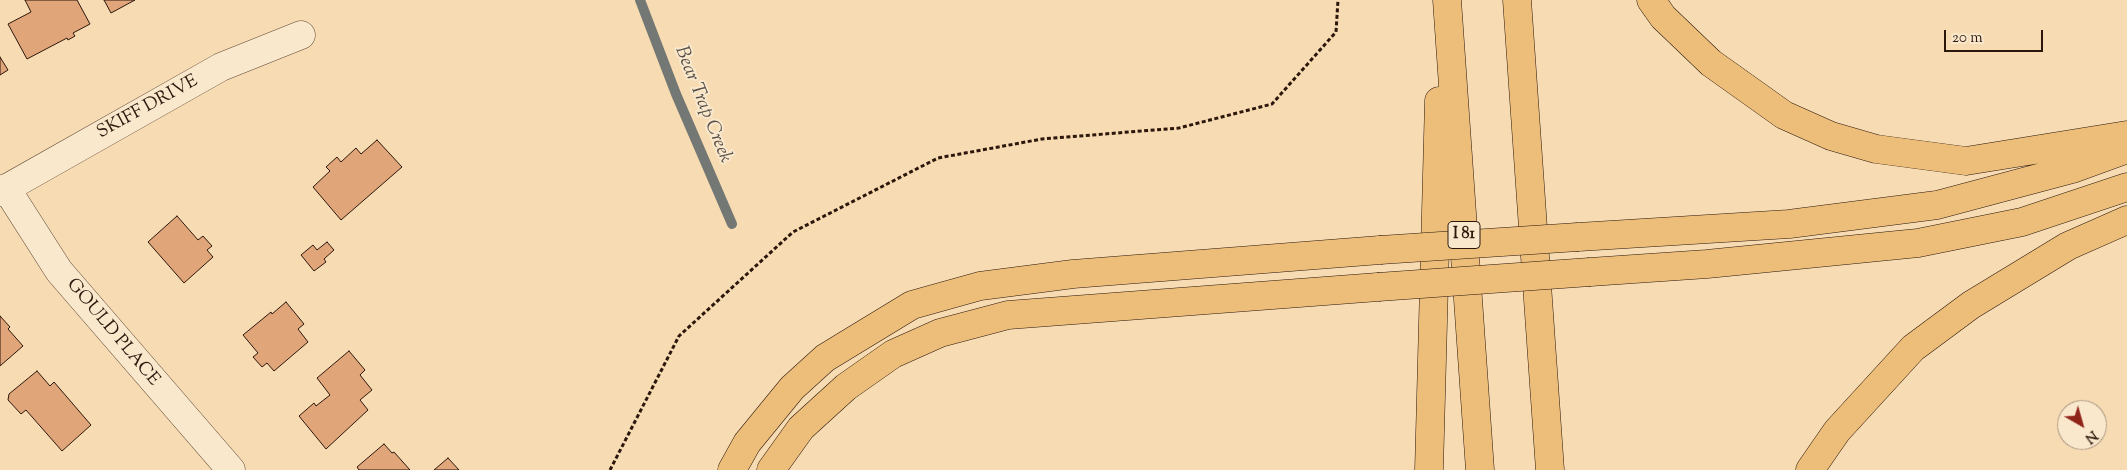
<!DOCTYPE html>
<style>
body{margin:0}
#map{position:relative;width:2127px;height:470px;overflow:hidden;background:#f7dbb2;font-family:"Sorts Mill Goudy",serif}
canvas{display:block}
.north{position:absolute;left:2057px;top:400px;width:50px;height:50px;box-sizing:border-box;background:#fae8cd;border:1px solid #a89480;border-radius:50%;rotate:142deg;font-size:14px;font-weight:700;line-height:20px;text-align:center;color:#2c170c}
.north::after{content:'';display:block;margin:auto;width:18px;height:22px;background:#8f2418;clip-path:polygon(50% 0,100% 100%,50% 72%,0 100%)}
.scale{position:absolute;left:1944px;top:30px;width:99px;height:22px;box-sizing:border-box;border:2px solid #2c170c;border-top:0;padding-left:6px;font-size:15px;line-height:18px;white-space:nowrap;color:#2c170c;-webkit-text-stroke:4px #fae8cd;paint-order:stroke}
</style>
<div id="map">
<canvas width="2127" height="470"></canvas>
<div class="north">N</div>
<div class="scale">20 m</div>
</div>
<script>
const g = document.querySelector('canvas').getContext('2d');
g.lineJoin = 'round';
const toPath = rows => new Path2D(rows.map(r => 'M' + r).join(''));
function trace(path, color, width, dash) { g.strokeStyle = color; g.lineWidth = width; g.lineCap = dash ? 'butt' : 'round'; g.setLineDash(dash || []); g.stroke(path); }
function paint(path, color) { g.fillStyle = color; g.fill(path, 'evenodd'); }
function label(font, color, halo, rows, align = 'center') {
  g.font = font + ' "Sorts Mill Goudy",serif'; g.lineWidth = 4; g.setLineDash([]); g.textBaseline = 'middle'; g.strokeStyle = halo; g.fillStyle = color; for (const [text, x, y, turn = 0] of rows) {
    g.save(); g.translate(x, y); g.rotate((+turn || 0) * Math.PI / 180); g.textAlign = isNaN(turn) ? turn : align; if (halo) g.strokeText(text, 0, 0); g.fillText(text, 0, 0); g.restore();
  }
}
const stream = toPath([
 [640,0,676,94,732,224]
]);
const building = toPath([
 [25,0,77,0,90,24,73,33,75,36,68,40,67,38,27,59,8,24,31,12,25,0],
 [104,0,135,0,111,13,104,0],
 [0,57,8,70,0,75,0,57],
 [377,140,402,167,341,220,313,187,330,171,326,167,337,157,341,162,356,148,361,154,377,140],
 [177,216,198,240,203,236,212,246,207,250,213,257,184,283,148,242,177,216],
 [327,242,334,250,324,259,326,262,314,271,301,255,313,245,317,250,327,242],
 [286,302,304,324,298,329,308,342,274,371,267,363,262,367,253,357,258,353,243,335,271,312,272,314,286,302],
 [0,316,10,327,8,329,23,346,0,366,0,316],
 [349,351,365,370,360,375,372,390,360,400,368,410,326,449,299,416,314,403,316,406,330,395,317,378,349,351],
 [37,371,50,386,54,382,91,425,62,451,26,410,21,414,8,400,9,394,37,371],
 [384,444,392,453,394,452,410,470,359,470,357,467,384,444],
 [448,458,459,470,434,470,448,458]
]);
const path = toPath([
 [610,470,679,336,793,232,938,158,1042,139,1179,128,1272,104,1336,32,1338,0]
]);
const street = toPath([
 [6,188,59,271,231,470],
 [0,192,221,67,301,35]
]);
const highway = toPath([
 [1447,0,1480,470],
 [1517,0,1550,470],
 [1651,0,1663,17,1711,63,1784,115,1831,136,1876,149,1966,161,2127,135],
 [1578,237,1789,224,1937,205,2072,169,2127,149],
 [1590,272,1707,264,1918,243,2022,222,2127,187],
 [732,470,747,443,792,388,825,358,912,305,980,286,1073,274,1380,250],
 [771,470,801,428,846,387,893,354,940,333,1008,315,1378,287],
 [1429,470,1439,101],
 [1810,470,1837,431,1913,348,1971,305,2068,246,2127,220]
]);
const highwayBridge = toPath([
 [1380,250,1578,237],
 [1378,287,1590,272]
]);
const shields = [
 [1464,235,32]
];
const shieldNames = [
 ["I 81",1464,235]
];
const streetNames = [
 ["SKIFF DRIVE",148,108,-29],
 ["GOULD PLACE",112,333,50]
];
const waterNames = [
 ["Bear Trap Creek",702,105,68]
];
trace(stream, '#747874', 10);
paint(building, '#e1a57a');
trace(building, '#2c170c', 1);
trace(street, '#5f4836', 29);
trace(highway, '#2c170c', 29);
trace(path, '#2c170c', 3, [4, 2.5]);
trace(street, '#fae8cd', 28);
trace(highway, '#ecbe79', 28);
trace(highwayBridge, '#2c170c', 29, []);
trace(highwayBridge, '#ecbe79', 28);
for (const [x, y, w] of shields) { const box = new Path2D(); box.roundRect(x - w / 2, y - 13.5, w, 27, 4); g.fillStyle = '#fae8cd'; g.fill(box); trace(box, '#2c170c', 1); }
label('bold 16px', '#2c170c', null, shieldNames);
label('18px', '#2c170c', '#fae8cd', streetNames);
label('italic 19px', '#564f49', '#fae8cd', waterNames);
</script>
